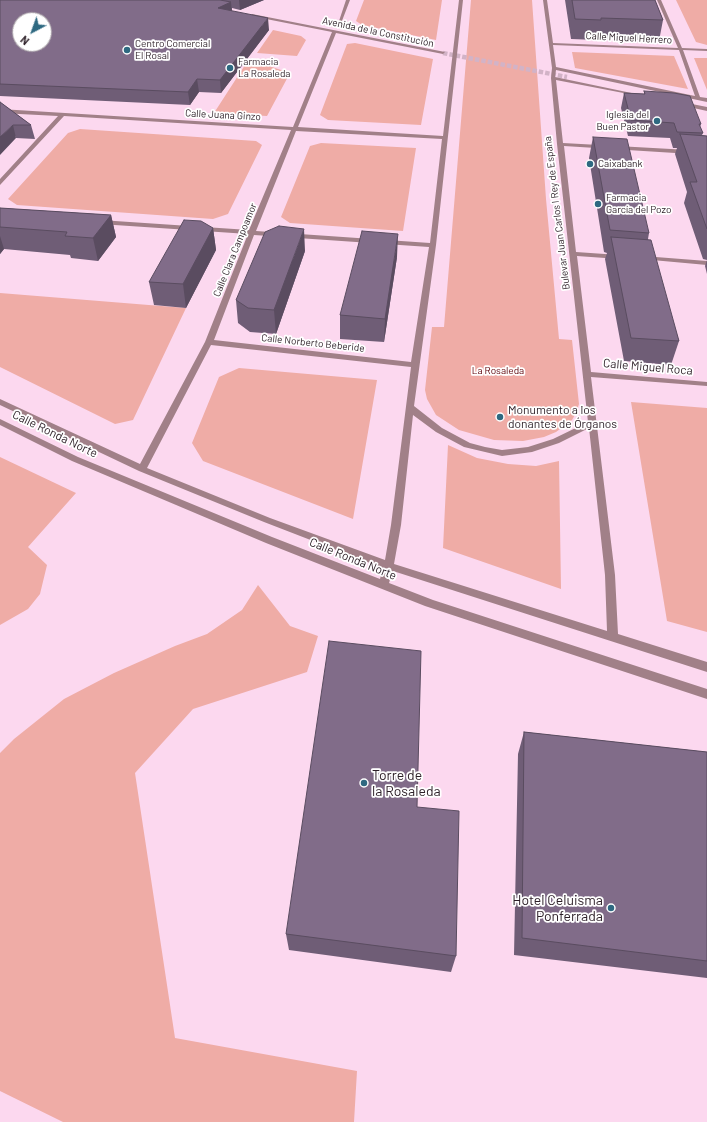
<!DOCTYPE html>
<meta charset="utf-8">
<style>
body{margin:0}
#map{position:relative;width:707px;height:1122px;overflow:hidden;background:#fcd8ef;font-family:Barlow,sans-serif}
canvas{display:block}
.north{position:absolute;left:12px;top:12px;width:40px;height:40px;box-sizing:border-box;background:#fff;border:1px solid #aba5a9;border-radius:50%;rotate:221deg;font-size:11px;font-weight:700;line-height:16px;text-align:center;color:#2c1f27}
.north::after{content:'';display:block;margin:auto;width:14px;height:18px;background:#2e6981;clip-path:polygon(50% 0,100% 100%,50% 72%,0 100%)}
</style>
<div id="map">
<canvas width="707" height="1122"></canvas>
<div class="north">N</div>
</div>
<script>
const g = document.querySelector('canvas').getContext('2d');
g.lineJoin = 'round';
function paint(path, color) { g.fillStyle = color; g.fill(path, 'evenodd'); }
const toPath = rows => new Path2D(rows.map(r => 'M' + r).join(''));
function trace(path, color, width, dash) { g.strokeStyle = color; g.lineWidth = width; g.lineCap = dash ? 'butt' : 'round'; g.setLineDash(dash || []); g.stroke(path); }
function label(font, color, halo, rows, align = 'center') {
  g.font = font + ' Barlow,sans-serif'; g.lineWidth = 3.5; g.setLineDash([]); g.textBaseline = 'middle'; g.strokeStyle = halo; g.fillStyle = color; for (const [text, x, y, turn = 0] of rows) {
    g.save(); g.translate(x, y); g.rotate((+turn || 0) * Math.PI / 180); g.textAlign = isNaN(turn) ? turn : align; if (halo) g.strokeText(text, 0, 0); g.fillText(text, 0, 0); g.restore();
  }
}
const green = toPath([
 [364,0,442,0,436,40,362,25,356,21],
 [471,0,532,0,546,199,559,339,572,340,579,404,576,413,572,420,556,432,544,437,523,441,494,440,459,430,436,415,427,399,425,390,432,327,444,327],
 [676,0,707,0,707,45,696,42],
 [273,30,301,36,306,40,297,56,257,53],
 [355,43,433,59,421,125,328,120,320,115,347,44],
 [572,52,674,56,688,89,575,68],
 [694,58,707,58,707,90],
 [245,65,266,65,290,73,267,116,214,113],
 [80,129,256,141,262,145,228,214,213,219,17,205,8,199,68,133],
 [321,143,416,148,403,231,290,223,281,217,310,146],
 [0,293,186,308,133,420,115,424,0,367],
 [239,368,377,380,353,519,203,461,192,443,219,377],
 [631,402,707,408,707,632,667,621],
 [448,445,477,458,508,464,536,466,559,461,561,589,443,548],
 [0,457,76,493,28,547,47,565,40,594,28,609,0,625],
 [258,585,290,626,318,636,307,672,193,709,135,773,175,1038,357,1071,354,1122,63,1122,0,1091,0,753,14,739,64,699,114,673,175,646,207,634,242,610]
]);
const minorTunnel = toPath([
 [443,53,567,77]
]);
const minor = toPath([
 [346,0,350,0,340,26,337,27,346,0],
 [459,0,463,0,436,245,414,406,442,428,470,443,485,447,502,450,528,447,553,439,588,422,557,144,551,78,552,68,543,0,547,0,553,43,678,48,657,0,661,0,682,48,707,49,707,51,683,50,700,97,707,98,707,102,556,70,555,77,641,95,639,96,556,80,563,143,707,151,707,155,564,146,576,252,619,255,622,257,619,259,577,256,591,372,707,382,707,386,591,377,615,575,618,634,707,662,707,672,393,571,389,583,433,600,707,689,707,699,425,606,266,543,72,461,0,425,0,419,78,457,272,537,380,579,383,568,264,522,139,471,0,405,0,399,140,464,205,342,248,234,100,224,97,222,100,220,249,230,291,130,64,116,0,185,0,179,58,116,0,113,0,109,293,127,332,32,251,16,252,14,445,52,443,54,336,33,298,127,443,136,459,0],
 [553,45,679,50,695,96,556,67,553,45],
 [296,131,442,139,430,243,256,231,296,131],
 [254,235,429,247,411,362,214,340,254,235],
 [211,345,411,367,391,525,385,560,270,518,147,468,211,345],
 [413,415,436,432,464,447,502,456,532,452,559,443,589,428,605,575,607,631,394,564,401,525,413,415],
 [682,102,707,107,707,111,680,105,682,102],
 [643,256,707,261,707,265,641,259,641,257,643,256]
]);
const wall = toPath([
 [0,0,264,0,240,10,232,8,232,11,269,30,221,93,199,92,190,105,0,96],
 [565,0,655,0,663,20,659,41,598,38,597,40,571,39],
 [644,91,701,124,700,127,703,133,702,135,707,136,707,274,705,266,707,260,703,259,684,203,687,192,675,154,677,148,673,148,670,138,628,136,621,108,624,93,644,94],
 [0,102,31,125,35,139,16,138],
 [593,137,649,233,648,239,679,341,671,365,624,361,605,259,607,253,604,252,589,158],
 [0,208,111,215,116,237,98,261,71,258,70,255,4,249,0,254],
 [213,228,216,250,186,308,154,305,149,282],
 [305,251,276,334,250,332,238,323,236,300],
 [397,257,384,342,340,339,340,315],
 [524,732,707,752,707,978,514,955,518,754],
 [417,807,456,956,451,972,289,950,286,934]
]);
const shadedWall = toPath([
 [239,0,264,0,240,10],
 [231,2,232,13,218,8],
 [268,18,269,30,221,93,220,80],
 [197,79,199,92,190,105,188,92],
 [13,125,16,138,0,155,0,137],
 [111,215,116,237,98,261,93,238],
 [213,228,216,250,186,308,183,284],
 [304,229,305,251,276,334,274,310],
 [398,234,397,257,384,342,385,319],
 [0,236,4,249,0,254]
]);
const building = toPath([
 [0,0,220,0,231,2,218,8,268,18,220,80,197,79,188,92,0,84,0,0],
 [20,20,44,20,44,44,20,44,20,20],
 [572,0,655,0,663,20,601,18,601,20,575,19,572,0],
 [644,91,674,93,690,96,701,124,699,124,703,133,677,132,674,123,631,120,624,93,645,94,644,91],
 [0,102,31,125,13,125,0,137,0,102],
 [680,134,707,136,707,229,690,182,697,182,680,134],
 [593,137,627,139,649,233,610,230,593,137],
 [0,208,111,215,93,238,65,236,67,232,0,227,0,208],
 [184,220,201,221,213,228,183,284,149,282,184,220],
 [279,226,304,229,274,310,248,308,236,300,265,232,279,226],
 [362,231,398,234,385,319,340,315,362,231],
 [611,237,651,240,679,341,631,338,611,237],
 [329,641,421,651,417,807,459,811,456,956,286,934,329,641],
 [524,732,707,752,707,961,522,938,524,732]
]);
const markers = [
 [127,50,4,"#2e6981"],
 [230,68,4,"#2e6981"],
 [657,121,4,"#2e6981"],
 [590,164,4,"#2e6981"],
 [598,204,4,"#2e6981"],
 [500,417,4,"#2e6981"],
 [364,783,4,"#2e6981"],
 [611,908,4,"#2e6981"]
];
const farStreetnames = [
 ["Avenida de la Constitución",378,32,12],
 ["Calle Miguel Herrero",629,38,3],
 ["Calle Juana Ginzo",223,115,3],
 ["Bulevar Juan Carlos I Rey de España",557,213,-97],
 ["Calle Clara Campoamor",235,250,-68],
 ["Calle Norberto Beberide",313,343,6]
];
const farPoinames = [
 ["Centro Comercial",135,44],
 ["El Rosal",135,56],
 ["Farmacia",238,62],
 ["La Rosaleda",238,74],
 ["Iglesia del",649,115,"right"],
 ["Buen Pastor",649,127,"right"],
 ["Caixabank",598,164],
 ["Farmacia",606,198],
 ["García del Pozo",606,210]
];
const farParknames = [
 ["La Rosaleda",498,371]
];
const streetNames = [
 ["Calle Miguel Roca",648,367,5],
 ["Calle Ronda Norte",55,434,26],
 ["Calle Ronda Norte",353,559,22]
];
const poiNames = [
 ["Monumento a los",508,410],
 ["donantes de Órganos",508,424]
];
const nearPoinames = [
 ["Torre de",372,775],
 ["la Rosaleda",372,791],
 ["Hotel Celuisma",603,900,"right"],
 ["Ponferrada",603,916,"right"]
];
paint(green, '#efaca6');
trace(minorTunnel, '#d2b3c7', 4.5, [4.5, 2]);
paint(minor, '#a18088');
paint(wall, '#6f5d76');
paint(shadedWall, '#5a4c60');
paint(building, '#816c89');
trace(building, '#5a4c60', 1);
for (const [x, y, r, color] of markers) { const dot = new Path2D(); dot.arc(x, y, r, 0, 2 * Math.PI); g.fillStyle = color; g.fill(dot); trace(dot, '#fff', 1.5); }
label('10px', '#2c1f27', '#fff', farStreetnames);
label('10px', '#2c1f27', '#fff', farPoinames, 'left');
label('10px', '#5d0007', '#fff', farParknames);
label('12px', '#2c1f27', '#fff', streetNames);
label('12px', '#2c1f27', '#fff', poiNames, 'left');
label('14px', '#2c1f27', '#fff', nearPoinames, 'left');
</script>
